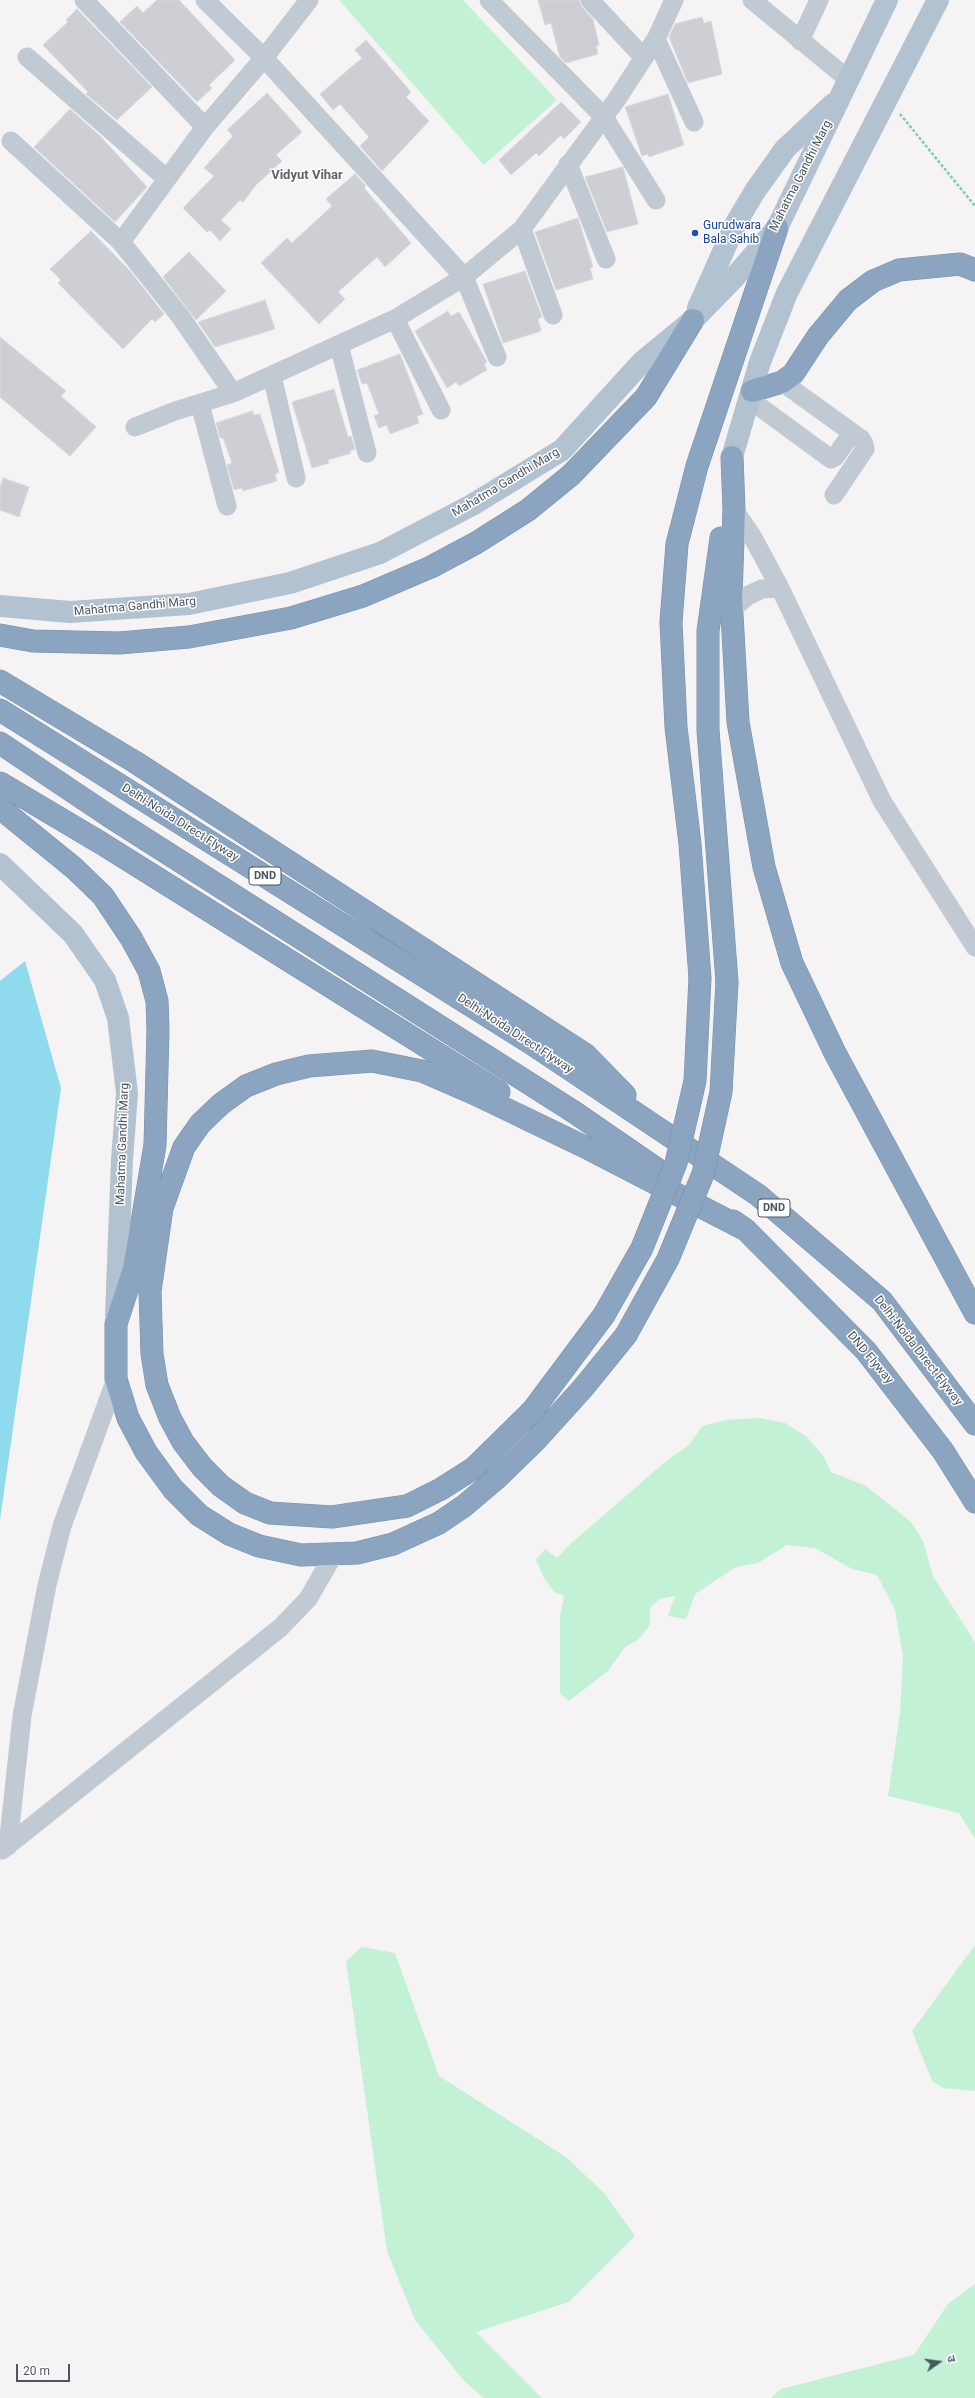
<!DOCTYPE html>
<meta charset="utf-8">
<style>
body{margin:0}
#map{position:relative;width:975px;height:2398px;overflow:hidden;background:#f5f3f3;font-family:Roboto,"Noto Sans Devanagari",sans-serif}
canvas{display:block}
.north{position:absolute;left:919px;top:2342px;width:40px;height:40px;-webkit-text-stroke:3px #fff;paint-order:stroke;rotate:76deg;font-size:11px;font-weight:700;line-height:16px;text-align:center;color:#4a5661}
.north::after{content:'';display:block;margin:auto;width:14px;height:18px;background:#4a5661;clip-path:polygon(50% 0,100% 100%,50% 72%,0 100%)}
.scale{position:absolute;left:16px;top:2364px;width:54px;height:18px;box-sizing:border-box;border:2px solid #4a5661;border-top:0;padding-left:5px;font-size:12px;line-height:14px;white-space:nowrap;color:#4a5661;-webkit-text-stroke:3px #fff;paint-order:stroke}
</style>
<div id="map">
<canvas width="975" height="2398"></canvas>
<div class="north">उ</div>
<div class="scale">20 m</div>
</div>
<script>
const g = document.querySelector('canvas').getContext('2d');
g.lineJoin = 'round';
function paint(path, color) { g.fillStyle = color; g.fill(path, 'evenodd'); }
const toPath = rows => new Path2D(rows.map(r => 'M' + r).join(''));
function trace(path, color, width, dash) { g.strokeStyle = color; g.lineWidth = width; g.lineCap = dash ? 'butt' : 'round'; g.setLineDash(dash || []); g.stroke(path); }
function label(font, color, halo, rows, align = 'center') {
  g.font = font + ' Roboto,sans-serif'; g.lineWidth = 3; g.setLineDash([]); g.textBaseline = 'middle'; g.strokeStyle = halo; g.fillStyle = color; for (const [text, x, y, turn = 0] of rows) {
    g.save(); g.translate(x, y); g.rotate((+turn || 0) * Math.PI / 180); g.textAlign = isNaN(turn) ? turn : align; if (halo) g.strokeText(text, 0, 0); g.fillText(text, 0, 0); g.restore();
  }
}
const green = toPath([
 [339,0,463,0,557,100,484,165],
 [759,1418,785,1423,807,1437,824,1457,831,1472,866,1486,911,1522,923,1541,933,1576,975,1642,975,1839,959,1813,888,1796,900,1713,903,1656,895,1610,877,1575,852,1569,815,1548,787,1545,758,1563,736,1567,695,1594,686,1619,668,1616,675,1596,659,1599,650,1608,650,1625,639,1639,625,1647,608,1671,569,1701,560,1694,560,1616,564,1596,554,1592,544,1578,536,1560,545,1549,557,1558,568,1546,665,1462,689,1445,702,1426,726,1420],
 [975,1945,975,2091,943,2088,932,2081,912,2031],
 [362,1947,395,1953,439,2076,566,2157,605,2194,635,2236,569,2302,476,2332,542,2398,484,2398,464,2381,415,2320,387,2251,346,1961],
 [975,2284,975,2398,771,2398,781,2389,914,2355,948,2304]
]);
const water = toPath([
 [25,961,61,1088,0,1520,0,981]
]);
const building = toPath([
 [157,0,179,0,235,60,209,85,212,88,197,102,120,22,137,6,143,13,157,0],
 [538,0,579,0,582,7,593,19,599,45,596,46,598,54,566,63,560,57,551,23,545,25,538,0],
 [77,9,152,87,117,120,86,94,88,92,43,45,68,22,66,20,77,9],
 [702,17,704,23,711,21,722,74,688,83,669,37,675,24,702,17],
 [366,40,411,92,406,97,429,121,382,171,360,146,369,137,340,104,333,110,320,94,362,58,355,50,366,40],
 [267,93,302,132,276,155,282,161,256,185,243,202,240,200,221,220,231,229,220,241,210,230,207,232,183,208,214,176,204,168,233,136,227,130,267,93],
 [668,94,684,145,649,157,648,154,642,156,625,107,668,94],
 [561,102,581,122,564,139,561,135,539,156,536,153,511,175,499,160,561,102],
 [70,109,100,136,147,187,115,222,34,147,70,109],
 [623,167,638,224,607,232,585,177,623,167],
 [355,174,366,186,364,188,411,243,385,267,377,257,338,292,345,299,319,324,261,263,287,238,292,243,332,206,326,199,355,174],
 [578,218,593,267,590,268,593,279,556,290,535,232,578,218],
 [91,231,130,271,164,314,155,322,152,319,123,349,58,283,61,280,50,269,91,231],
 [189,252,226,291,196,320,163,277,189,252],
 [525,271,542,317,538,319,541,331,503,343,483,284,525,271],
 [265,300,275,329,215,347,198,322,265,300],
 [448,311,451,316,459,312,487,362,484,364,487,370,459,386,456,382,447,388,415,331,448,311],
 [0,337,66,391,61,396,96,427,70,456,0,397,0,337],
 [400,354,423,414,417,416,419,423,390,434,387,425,379,428,374,416,379,414,367,383,362,384,357,370,400,354],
 [334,389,348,437,351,436,355,449,350,451,351,453,328,460,329,463,312,468,292,402,334,389],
 [252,411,254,415,260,414,279,472,275,474,277,481,243,491,242,488,234,490,227,465,232,463,223,438,220,438,216,423,252,411],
 [3,478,29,487,19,517,0,510,0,487,3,478]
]);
const path = toPath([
 [900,114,975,206]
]);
const minor = toPath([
 [84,0,205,127],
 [205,0,264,58,464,277,497,357],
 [489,0,604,117,656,200],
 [590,0,643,57],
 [752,0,849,80],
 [656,39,694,122],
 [800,41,819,0],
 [27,57,167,179],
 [11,141,121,242,180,316,233,393],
 [568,164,606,259],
 [522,229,553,315],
 [121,242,205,127,264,58,309,0],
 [395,319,441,410],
 [339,345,367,453],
 [272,376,296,478],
 [782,382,861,439,864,444,865,449,834,495],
 [749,399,831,459,835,457,852,433],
 [200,404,227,506],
 [135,427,175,411,233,393,395,319,464,277,522,229,617,99,656,39,674,0],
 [734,510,752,536,780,588,882,801,975,947],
 [732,609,749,595,762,589,780,588],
 [8,1846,22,1716,47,1585,62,1526,116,1379],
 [2,1850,280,1628,308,1599,334,1554]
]);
const major = toPath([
 [698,308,736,223,755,191,785,149,833,104],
 [732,457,760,362,787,293,938,0],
 [0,606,70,612,189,604,290,583,380,553,472,505,562,450,642,362,693,320,733,279,777,228,887,0],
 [0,864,73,934,105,980,118,1018,127,1093,122,1160,116,1315]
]);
const highway = toPath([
 [752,391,782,382,793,374,818,336,848,300,873,281,899,270,960,264,975,270],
 [732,457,734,510,731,597,738,722,764,867,792,963,835,1053,975,1313],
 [721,538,708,631,708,730,727,982],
 [0,635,33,641,119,643,189,637,291,618,363,596,431,567,476,543,528,510,571,475,646,397,693,320],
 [0,681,135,762,586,1055,625,1095],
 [0,710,529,1042,758,1195,882,1301,975,1424],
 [0,743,109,816,574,1112,670,1178],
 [0,783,101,843,499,1092],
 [0,808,74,868,103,896,131,938,149,971,157,1001,158,1030,155,1145,134,1269,116,1324,116,1379,128,1418,146,1452,173,1489,199,1515,229,1534,259,1546,301,1555,357,1553,393,1544,439,1523,464,1506,497,1478,535,1441,583,1388,626,1335],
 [700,978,690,844,676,727,671,622,677,544,697,466,777,228],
 [733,1221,746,1230,866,1351,943,1451,975,1502],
 [604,1315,533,1410,474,1468,441,1489,407,1506,332,1517,270,1513,245,1503,221,1486,202,1467,183,1442,170,1418,157,1385,152,1354,150,1291,162,1208,184,1147,200,1124,221,1104,246,1086,276,1074,309,1066,372,1061,422,1071,475,1094,591,1150,746,1230]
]);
const highwayBridge = toPath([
 [604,1315,642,1248,676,1163,695,1081,700,978],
 [626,1335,668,1259,703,1174,721,1092,727,982]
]);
const markers = [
 [695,233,4,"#1a4fb4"]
];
const shields = [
 [265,876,32],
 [774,1208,32]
];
const shieldNames = [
 ["DND",265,876],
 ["DND",774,1208]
];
const streetNames = [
 ["Mahatma Gandhi Marg",801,176,-63],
 ["Mahatma Gandhi Marg",506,483,-31],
 ["Mahatma Gandhi Marg",135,607,-5],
 ["Delhi-Noida Direct Flyway",180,823,32],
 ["Delhi-Noida Direct Flyway",515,1034,33],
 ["Mahatma Gandhi Marg",123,1144,-88],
 ["Delhi-Noida Direct Flyway",918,1351,52],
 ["DND Flyway",870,1358,50]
];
const transitNames = [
 ["Gurudwara",703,226],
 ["Bala Sahib",703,240]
];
const neighbourhoodNames = [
 ["Vidyut Vihar",307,176]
];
paint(green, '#c3f1d5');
paint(water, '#90daee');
paint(building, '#cdcfd5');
trace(building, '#d7d9de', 1);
trace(highway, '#7690ad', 23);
trace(path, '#7ad0a6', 2.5, [3, 2]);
trace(minor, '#c1cad2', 19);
trace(major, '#b3c2d1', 22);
trace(highway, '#8ba5c1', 22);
trace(highwayBridge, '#7690ad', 23, []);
trace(highwayBridge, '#8ba5c1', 22);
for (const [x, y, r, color] of markers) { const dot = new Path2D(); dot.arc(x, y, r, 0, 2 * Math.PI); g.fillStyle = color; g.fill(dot); trace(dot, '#fff', 1.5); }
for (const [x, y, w] of shields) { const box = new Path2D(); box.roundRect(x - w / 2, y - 9, w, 18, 3); g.fillStyle = '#fff'; g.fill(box); trace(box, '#4a5661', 1); }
label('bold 11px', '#4a5661', null, shieldNames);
label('12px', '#4a5661', '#fff', streetNames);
label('12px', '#164399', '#fff', transitNames, 'left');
label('bold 13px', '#5f6368', '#fff', neighbourhoodNames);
</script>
